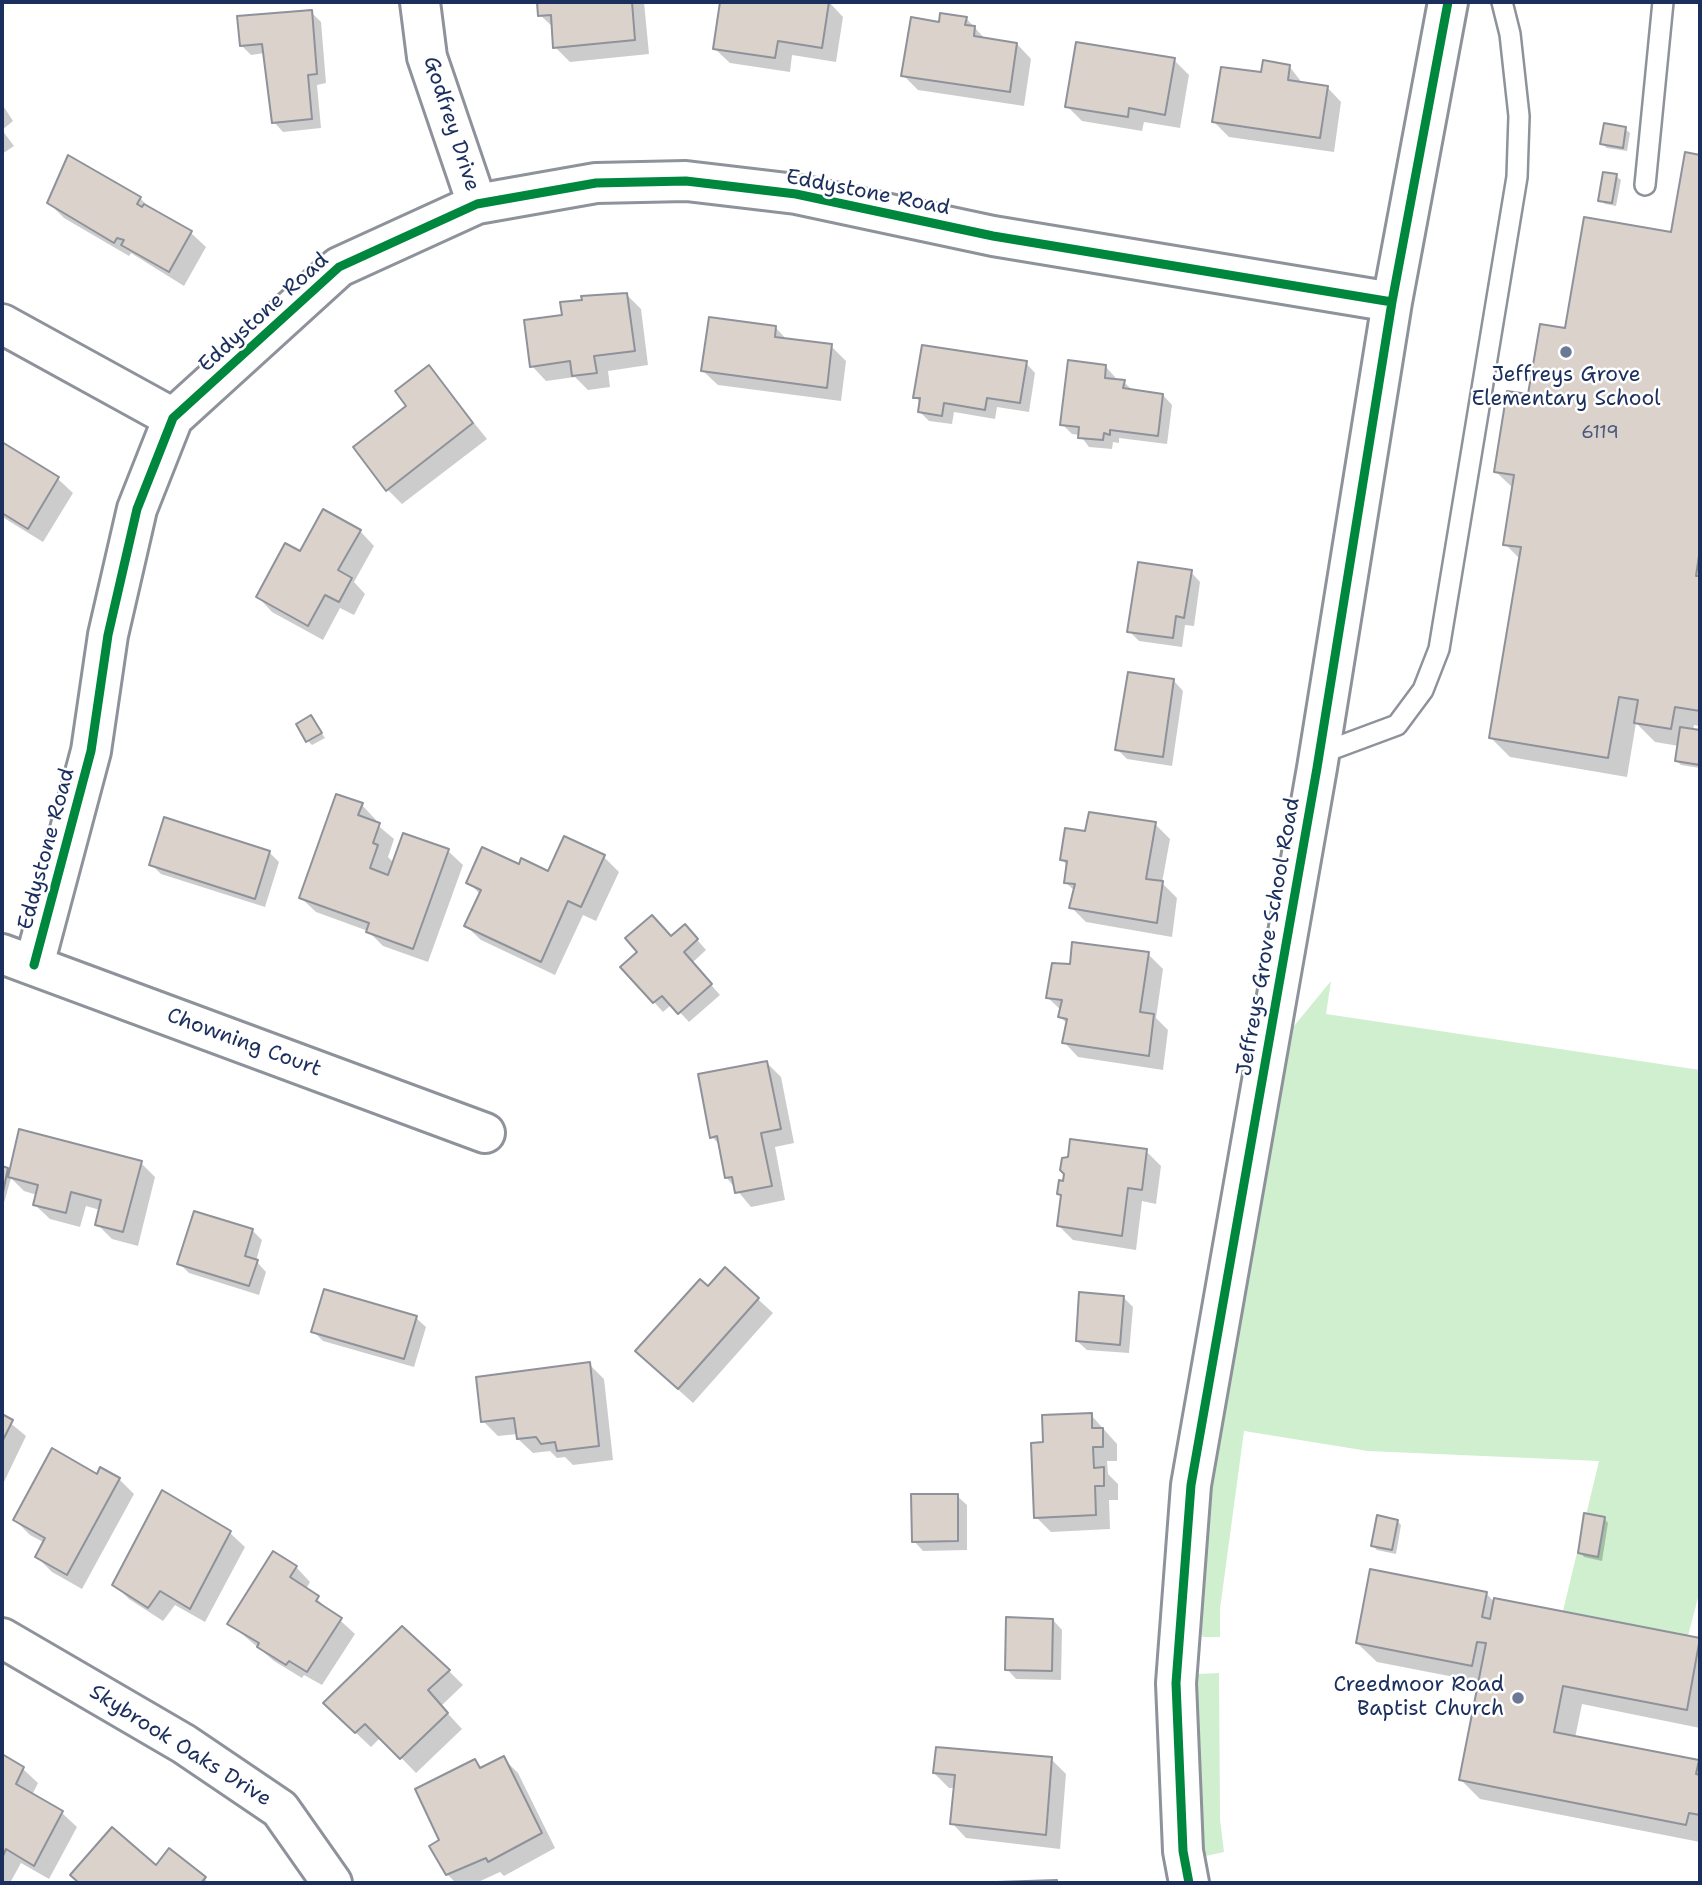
<!DOCTYPE html>
<style>
body{margin:0}
#map{position:relative;width:1702px;height:1885px;overflow:hidden;background:#fff;font-family:"Shantell Sans",sans-serif}
canvas{display:block}
.frame{position:absolute;inset:0;border:4px solid #1b2f5e;pointer-events:none}
</style>
<div id="map">
<canvas width="1702" height="1885"></canvas>
<div class="frame"></div>
</div>
<script>
const g = document.querySelector('canvas').getContext('2d');
g.lineJoin = 'round';
function paint(path, color) { g.fillStyle = color; g.fill(path, 'evenodd'); }
const toPath = rows => new Path2D(rows.map(r => 'M' + r).join(''));
function trace(path, color, width, dash) { g.strokeStyle = color; g.lineWidth = width; g.lineCap = dash ? 'butt' : 'round'; g.setLineDash(dash || []); g.stroke(path); }
function label(font, color, halo, rows, align = 'center') {
  g.font = font + ' "Shantell Sans",sans-serif'; g.lineWidth = 5; g.setLineDash([]); g.textBaseline = 'middle'; g.strokeStyle = halo; g.fillStyle = color; for (const [text, x, y, turn = 0] of rows) {
    g.save(); g.translate(x, y); g.rotate((+turn || 0) * Math.PI / 180); g.textAlign = isNaN(turn) ? turn : align; if (halo) g.strokeText(text, 0, 0); g.fillText(text, 0, 0); g.restore();
  }
}
const green = toPath([
 [1331,981,1326,1014,1700,1070,1700,1590,1688,1636,1563,1611,1599,1461,1368,1451,1244,1431,1220,1609,1220,1637,1203,1637,1194,1620,1202,1537,1289,1032],
 [1219,1673,1220,1819,1224,1852,1201,1857,1191,1691,1197,1674]
]);
const shadow = toPath([
 [539,2,644,2,649,54,570,62,555,47,554,28,540,15],
 [722,2,829,2,843,17,836,62,792,55,790,72,730,63,715,49],
 [311,12,321,22,326,83,317,85,321,128,283,132,274,122,265,53,251,55,241,45],
 [966,18,986,40,1017,44,1031,59,1024,106,918,90,903,75,940,24],
 [1174,60,1189,75,1180,128,1144,122,1142,131,1082,121,1067,106],
 [1289,66,1303,84,1327,87,1341,102,1334,152,1229,137,1214,122,1263,74],
 [2,104,13,121,2,130,14,146,2,154],
 [1625,129,1630,133,1627,151,1607,148,1602,144],
 [1686,154,1700,157,1700,726,1694,725,1693,731,1700,732,1700,768,1681,765,1676,760,1679,746,1655,742,1636,723,1627,777,1510,757,1491,738,1521,560,1505,544,1514,489,1495,471,1529,396,1567,330,1673,234],
 [1616,176,1621,180,1616,206,1605,204,1600,200],
 [140,198,152,210,191,233,206,247,184,286,131,253,129,256,64,218,49,203],
 [626,294,641,309,648,365,608,371,610,387,588,390,575,377,546,381,532,366,564,316],
 [776,328,788,341,831,346,846,361,841,401,718,385,703,371],
 [1026,363,1035,373,1029,412,997,407,995,419,954,412,952,424,929,421,919,411,921,403,915,397],
 [429,367,487,439,402,504,387,489,409,407],
 [1106,367,1115,377,1115,380,1124,382,1133,391,1163,395,1172,405,1167,444,1119,438,1119,443,1113,442,1112,449,1089,447,1080,435,1072,434,1062,424],
 [2,444,58,479,73,493,43,542,4,518,2,523],
 [360,531,374,546,354,582,365,594,354,615,340,608,323,640,272,612,258,597,300,554],
 [1191,572,1200,582,1194,626,1185,625,1182,647,1139,641,1129,631],
 [1174,681,1183,691,1172,766,1127,759,1117,749],
 [311,718,325,738,312,745,308,741],
 [362,805,376,820,375,823,394,839,388,857,394,863,448,851,463,865,428,962,383,946,368,931,316,912,301,898],
 [1155,824,1170,839,1162,883,1177,898,1172,937,1086,922,1071,907,1075,891,1065,882,1068,866,1062,860,1087,833],
 [565,838,604,857,619,872,596,921,583,915,555,975,481,940,466,926,481,895,468,882,519,866,549,873],
 [269,852,279,862,265,907,161,874,151,864],
 [694,936,706,950,692,963,720,995,689,1022,672,1004,663,1012,654,1002,672,938],
 [1148,954,1163,969,1156,1018,1168,1030,1163,1070,1078,1057,1064,1042,1068,1024,1060,1017,1062,1011,1047,997,1072,966],
 [767,1063,781,1077,794,1143,775,1147,785,1200,751,1207,726,1177,720,1145,712,1137],
 [1146,1151,1161,1166,1156,1204,1142,1201,1136,1250,1073,1240,1058,1225,1063,1197,1059,1193],
 [141,1163,155,1177,138,1246,112,1239,97,1224,100,1210,86,1206,80,1227,50,1219,35,1205,37,1195,24,1191,11,1178,2,1210,2,1168,10,1172],
 [252,1230,262,1240,256,1261,266,1272,259,1295,189,1273,179,1263],
 [725,1269,773,1313,693,1403,652,1366],
 [1123,1297,1133,1307,1129,1353,1087,1350,1077,1341],
 [416,1318,426,1327,414,1367,323,1341,313,1331],
 [589,1364,604,1379,613,1460,573,1465,565,1457,557,1458,550,1451,533,1453,518,1439,518,1434,498,1436,483,1421],
 [1091,1415,1117,1444,1117,1461,1107,1461,1108,1474,1118,1484,1118,1500,1109,1500,1110,1529,1051,1532,1036,1517,1044,1444],
 [2,1416,26,1436,2,1486],
 [97,1476,119,1479,134,1494,82,1589,52,1572,37,1557,45,1543,30,1535,15,1520],
 [163,1493,230,1533,245,1547,205,1622,175,1605,163,1621,129,1599,114,1584],
 [957,1496,967,1505,967,1550,923,1551,914,1541],
 [1604,1518,1608,1523,1602,1561,1584,1557,1580,1552],
 [1397,1521,1401,1525,1396,1554,1377,1550,1372,1545],
 [296,1567,310,1582,306,1589,355,1634,322,1685,304,1675,302,1678,274,1661,229,1623],
 [1486,1593,1495,1603,1496,1600,1700,1640,1700,1728,1582,1704,1575,1738,1698,1762,1700,1842,1480,1799,1461,1780,1480,1682,1377,1662,1357,1643],
 [1053,1620,1062,1630,1061,1680,1016,1679,1007,1669],
 [449,1671,463,1685,441,1706,462,1729,416,1773,381,1737,371,1747,340,1718],
 [2,1756,23,1769,38,1783,32,1795,62,1813,77,1827,49,1879,21,1863,10,1883,2,1882],
 [503,1758,518,1773,555,1848,504,1876,500,1872,476,1883,456,1883,447,1874,441,1841,474,1761,482,1769],
 [1051,1759,1066,1774,1060,1849,966,1838,952,1823,955,1788,949,1788,934,1773],
 [156,1868,204,1878,209,1883,81,1883,73,1875]
]);
const building = toPath([
 [537,2,632,2,635,40,553,48,551,15,538,16,537,2],
 [720,2,829,2,822,48,778,41,775,58,713,49,720,2],
 [312,10,317,74,308,75,312,119,272,123,262,44,240,46,237,16,312,10],
 [940,13,967,17,965,25,975,26,974,36,1017,43,1010,92,901,76,911,17,939,22,940,13],
 [1076,42,1175,58,1165,115,1129,108,1128,117,1065,107,1076,42],
 [1263,60,1290,65,1288,80,1328,86,1320,138,1212,122,1221,67,1261,72,1263,60],
 [1604,123,1626,127,1623,148,1600,144,1604,123],
 [1685,152,1700,155,1700,549,1696,576,1700,576,1700,711,1675,707,1671,729,1634,723,1638,700,1619,697,1608,758,1489,738,1521,547,1503,545,1514,475,1494,472,1507,391,1528,394,1540,324,1565,328,1584,217,1671,232,1685,152],
 [68,155,141,197,137,204,142,207,144,204,192,231,169,272,121,245,124,240,117,238,114,243,47,203,68,155],
 [1603,172,1617,174,1612,203,1598,201,1603,172],
 [627,293,635,351,594,356,597,373,572,376,570,361,530,367,524,320,562,315,560,302,582,300,581,296,627,293],
 [709,317,776,326,775,337,832,344,827,388,701,371,709,317],
 [922,345,1027,361,1020,403,987,398,985,410,944,403,942,416,918,412,920,398,913,398,922,345],
 [1068,360,1106,365,1105,378,1125,380,1123,388,1163,394,1158,436,1110,430,1110,435,1104,433,1103,440,1078,438,1079,427,1060,425,1068,360],
 [429,365,473,423,386,491,353,447,406,406,395,391,429,365],
 [2,442,59,477,28,529,2,513,2,442],
 [323,509,361,530,338,570,352,578,339,602,325,595,308,626,256,597,285,543,300,551,323,509],
 [1138,562,1192,570,1184,618,1176,616,1173,638,1127,632,1138,562],
 [1128,672,1174,679,1163,757,1115,750,1128,672],
 [311,715,322,733,306,742,296,724,311,715],
 [1680,727,1700,730,1700,765,1675,761,1680,727],
 [336,794,363,803,358,815,380,823,373,843,378,845,370,868,388,875,403,833,449,849,413,949,366,932,369,923,299,898,336,794],
 [1089,812,1156,822,1146,879,1163,881,1157,923,1069,908,1075,884,1064,883,1067,861,1060,860,1065,828,1085,831,1089,812],
 [164,817,270,851,255,899,149,865,164,817],
 [564,836,605,855,581,907,568,901,541,962,464,926,481,890,466,883,482,847,519,864,521,858,548,871,564,836],
 [652,915,671,936,685,924,698,939,684,952,712,984,678,1014,662,996,653,1003,620,967,637,952,625,938,652,915],
 [1072,942,1149,952,1140,1012,1154,1014,1149,1056,1062,1043,1067,1019,1058,1017,1062,1000,1046,998,1052,963,1070,964,1072,942],
 [767,1061,781,1129,761,1133,772,1186,735,1193,732,1177,725,1178,717,1136,710,1138,698,1074,767,1061],
 [19,1129,142,1161,123,1232,95,1225,101,1200,71,1192,66,1213,33,1205,38,1185,8,1177,19,1129],
 [1070,1139,1147,1149,1142,1190,1128,1188,1122,1236,1057,1226,1061,1195,1057,1194,1059,1180,1063,1181,1064,1174,1060,1170,1062,1158,1068,1157,1070,1139],
 [2,1166,8,1168,2,1197,2,1166],
 [194,1211,253,1229,245,1256,258,1260,249,1286,177,1264,194,1211],
 [725,1267,759,1298,678,1389,635,1351,700,1279,708,1286,725,1267],
 [324,1289,417,1316,404,1359,311,1332,324,1289],
 [1079,1292,1124,1296,1120,1345,1076,1341,1079,1292],
 [590,1362,599,1446,557,1451,555,1442,541,1444,536,1437,517,1439,514,1418,481,1422,476,1377,590,1362],
 [1092,1413,1092,1428,1103,1428,1103,1447,1093,1447,1094,1468,1104,1467,1104,1486,1095,1486,1096,1515,1034,1518,1031,1443,1043,1442,1042,1415,1092,1413],
 [2,1414,13,1420,2,1442,2,1414],
 [52,1448,97,1474,100,1467,120,1478,67,1575,35,1557,45,1538,13,1520,52,1448],
 [162,1490,231,1531,190,1609,160,1591,148,1608,112,1585,162,1490],
 [911,1494,958,1494,958,1541,912,1542,911,1494],
 [1584,1513,1605,1517,1598,1557,1578,1553,1584,1513],
 [1377,1515,1398,1520,1392,1550,1371,1546,1377,1515],
 [273,1551,297,1566,290,1577,319,1596,316,1601,342,1618,307,1672,289,1661,286,1665,257,1647,259,1643,227,1624,273,1551],
 [1370,1569,1487,1592,1482,1617,1490,1619,1494,1598,1700,1638,1687,1710,1563,1686,1554,1732,1699,1760,1696,1774,1700,1775,1700,1815,1689,1813,1686,1825,1459,1780,1486,1643,1477,1642,1472,1666,1356,1643,1370,1569],
 [1006,1617,1053,1619,1052,1671,1005,1670,1006,1617],
 [402,1626,450,1670,428,1690,448,1713,400,1759,365,1724,355,1733,323,1703,402,1626],
 [936,1747,1052,1757,1046,1835,950,1824,955,1775,933,1773,936,1747],
 [2,1754,24,1767,16,1784,63,1811,34,1866,6,1849,2,1858,2,1754],
 [504,1756,542,1833,488,1862,486,1858,446,1875,429,1846,439,1840,415,1789,475,1759,480,1768,504,1756],
 [112,1827,156,1865,169,1848,206,1877,201,1883,79,1883,70,1875,112,1827],
 [1057,1880,1057,1883,966,1883,1057,1880]
]);
const service = toPath([
 [1645,185,1663,2],
 [1319,754,1397,725,1423,690,1439,649,1517,177,1519,116,1510,34,1502,2]
]);
const minor = toPath([
 [420,2,427,57,477,204],
 [2,324,173,418],
 [2,954,485,1133],
 [34,965,91,751,108,635,137,509,173,418,339,267,477,204,596,183,686,181,796,194,993,236,1392,302],
 [2,1638,184,1744,280,1809,332,1883],
 [1189,1883,1183,1851,1176,1683,1191,1485,1317,768,1392,302,1448,2]
]);
const cycleway = toPath([
 [34,965,91,751,108,635,137,509,173,418,339,267,477,204,596,183,686,181,796,194,993,236,1392,302],
 [1189,1883,1183,1851,1176,1683,1191,1485,1317,768,1392,302,1448,2]
]);
const markers = [
 [1566,352,7,"#6b7896"],
 [1518,1698,7,"#6b7896"]
];
const numberNames = [
 ["6119",1600,433]
];
const streetNames = [
 ["Godfrey Drive",451,124,72],
 ["Eddystone Road",868,193,11],
 ["Eddystone Road",264,313,-42],
 ["Eddystone Road",47,849,-75],
 ["Jeffreys Grove School Road",1269,937,-80],
 ["Chowning Court",244,1043,20],
 ["Skybrook Oaks Drive",180,1746,32]
];
const poiNames = [
 ["Jeffreys Grove",1566,376],
 ["Elementary School",1566,400],
 ["Creedmoor Road",1504,1686,"right"],
 ["Baptist Church",1504,1710,"right"]
];
paint(green, '#cfefcf');
paint(shadow, '#0003');
paint(building, '#dbd2cc');
trace(building, '#8e929a', 2);
trace(service, '#8e929a', 24);
trace(minor, '#8e929a', 44);
trace(service, '#fff', 19);
trace(minor, '#fff', 38);
trace(cycleway, '#00873e', 9);
for (const [x, y, r, color] of markers) { const dot = new Path2D(); dot.arc(x, y, r, 0, 2 * Math.PI); g.fillStyle = color; g.fill(dot); trace(dot, '#fff', 2.5); }
label('18px', '#4b587a', null, numberNames);
label('21px', '#1b2f5e', '#fff', streetNames);
label('21px', '#1b2f5e', '#fff', poiNames);
</script>
